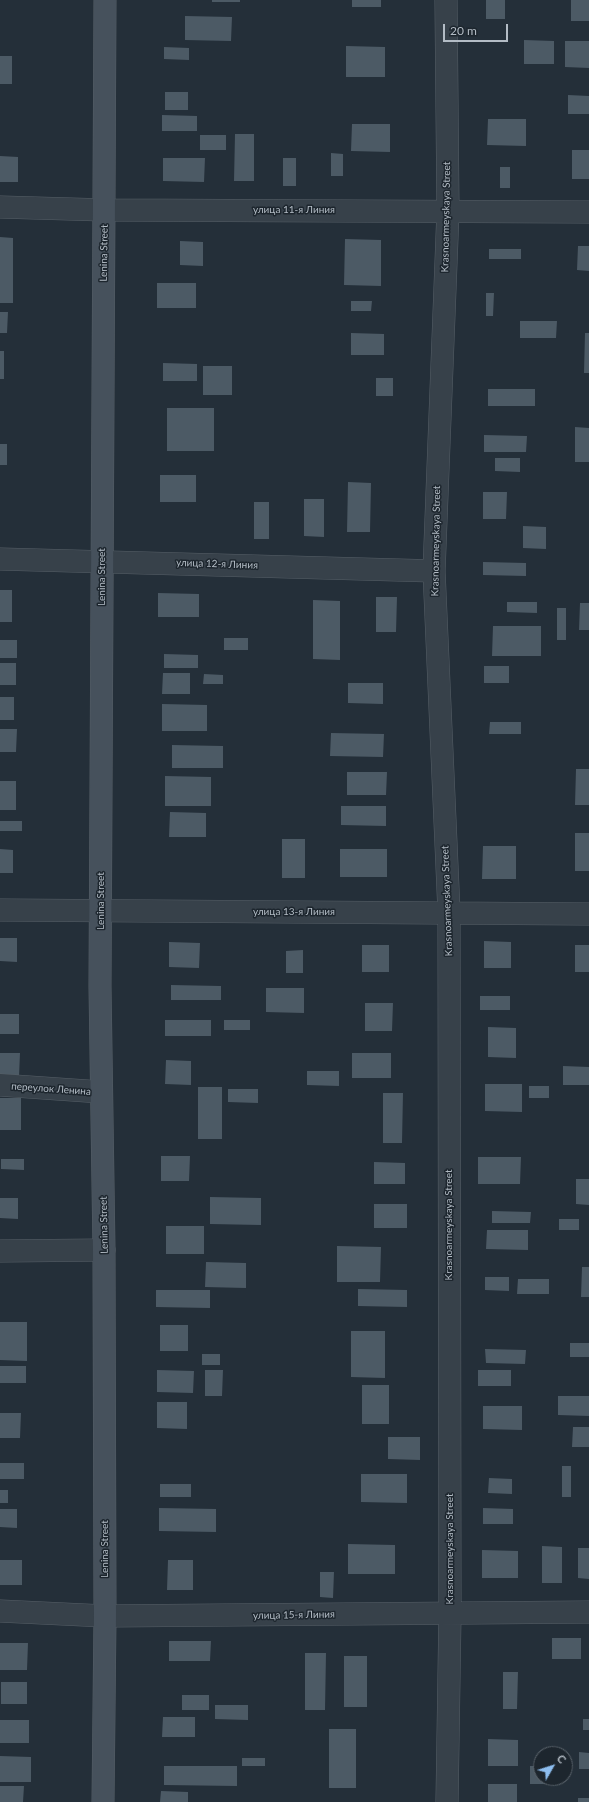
<!DOCTYPE html>
<meta charset="utf-8">
<style>
body{margin:0}
#map{position:relative;width:589px;height:1802px;overflow:hidden;background:#242f39;font-family:Lato,sans-serif}
canvas{display:block}
.north{position:absolute;left:533px;top:1746px;width:40px;height:40px;box-sizing:border-box;background:#1d262e;border:1px solid #59626a;border-radius:50%;rotate:51deg;font-size:11px;font-weight:700;line-height:16px;text-align:center;color:#b3bcc5}
.north::after{content:'';display:block;margin:auto;width:14px;height:18px;background:#8dbef0;clip-path:polygon(50% 0,100% 100%,50% 72%,0 100%)}
.scale{position:absolute;left:443px;top:24px;width:65px;height:18px;box-sizing:border-box;border:2px solid #b3bcc5;border-top:0;padding-left:5px;font-size:12px;line-height:14px;white-space:nowrap;color:#b3bcc5;-webkit-text-stroke:3px #1d262e;paint-order:stroke}
</style>
<div id="map">
<canvas width="589" height="1802"></canvas>
<div class="north">С</div>
<div class="scale">20 m</div>
</div>
<script>
const g = document.querySelector('canvas').getContext('2d');
g.lineJoin = 'round';
function paint(path, color) { g.fillStyle = color; g.fill(path, 'evenodd'); }
const toPath = rows => new Path2D(rows.map(r => 'M' + r).join(''));
function trace(path, color, width, dash) { g.strokeStyle = color; g.lineWidth = width; g.lineCap = dash ? 'butt' : 'round'; g.setLineDash(dash || []); g.stroke(path); }
function label(font, color, halo, rows, align = 'center') {
  g.font = font + ' Lato,sans-serif'; g.lineWidth = 3; g.setLineDash([]); g.textBaseline = 'middle'; g.strokeStyle = halo; g.fillStyle = color; for (const [text, x, y, turn = 0] of rows) {
    g.save(); g.translate(x, y); g.rotate((+turn || 0) * Math.PI / 180); g.textAlign = isNaN(turn) ? turn : align; if (halo) g.strokeText(text, 0, 0); g.fillText(text, 0, 0); g.restore();
  }
}
const building = toPath([
 [212,0,240,0,240,2,212,2],
 [352,0,381,0,381,7,352,7],
 [486,0,505,0,505,19,486,19],
 [571,0,589,0,589,21,571,21],
 [185,16,232,17,231,41,185,40],
 [524,40,554,41,554,64,524,64],
 [565,41,589,41,589,68,565,67],
 [346,46,385,47,385,77,346,77],
 [164,47,189,48,189,60,164,59],
 [0,56,12,56,12,84,0,84],
 [165,92,188,92,188,110,165,110],
 [568,95,589,96,589,114,568,114],
 [162,115,197,116,197,131,162,131],
 [488,119,526,119,526,146,487,145],
 [352,124,390,124,390,152,351,151],
 [235,134,254,134,254,181,234,181],
 [200,135,226,135,226,150,200,150],
 [572,150,589,150,589,179,572,179],
 [331,153,343,154,343,176,331,176],
 [0,156,18,157,18,182,0,182],
 [163,158,205,158,204,182,163,181],
 [283,158,296,158,296,186,283,186],
 [500,167,510,167,510,188,500,188],
 [0,237,13,238,13,303,0,303],
 [345,239,381,240,381,286,344,285],
 [180,241,203,242,203,266,180,265],
 [578,246,589,246,589,271,577,270],
 [489,249,521,249,521,259,489,259],
 [157,283,196,283,196,308,157,308],
 [486,293,494,293,493,316,486,316],
 [351,301,372,301,371,311,351,311],
 [0,312,8,312,7,333,0,333],
 [520,321,557,321,556,338,520,338],
 [351,333,384,334,384,355,351,355],
 [585,333,589,333,589,373,584,373],
 [0,351,4,351,4,379,0,379],
 [163,363,197,364,197,381,163,381],
 [203,366,232,366,232,395,203,395],
 [376,378,393,378,393,396,376,396],
 [488,389,535,389,535,406,488,406],
 [167,408,214,408,214,451,167,451],
 [575,427,589,428,589,462,575,462],
 [484,435,527,436,526,452,484,452],
 [0,444,7,444,7,465,0,465],
 [495,458,520,458,520,472,495,471],
 [160,475,196,475,196,502,160,502],
 [348,482,371,483,370,532,347,532],
 [483,492,507,492,506,519,483,519],
 [304,499,324,499,324,537,304,536],
 [254,502,269,502,269,539,254,539],
 [523,526,546,527,546,549,523,548],
 [483,562,526,563,526,576,483,575],
 [0,590,12,590,12,622,0,622],
 [158,593,199,594,199,617,158,617],
 [376,597,397,597,396,632,376,632],
 [313,600,340,601,340,660,313,659],
 [507,602,537,602,537,613,507,612],
 [580,603,589,603,589,630,579,630],
 [557,608,566,608,566,640,557,640],
 [493,626,541,626,541,656,492,656],
 [224,638,248,638,248,650,224,650],
 [0,640,17,640,17,658,0,658],
 [164,654,198,655,198,668,164,668],
 [0,663,16,663,16,685,0,685],
 [484,666,509,666,509,683,484,683],
 [163,673,190,673,190,694,162,694],
 [204,674,223,675,223,684,203,684],
 [348,683,383,683,383,704,348,703],
 [0,697,14,697,14,720,0,720],
 [162,704,207,705,207,731,162,731],
 [490,722,521,722,521,734,489,734],
 [0,729,17,729,16,752,0,752],
 [331,733,384,734,383,757,330,756],
 [172,745,223,746,223,768,172,768],
 [576,769,589,769,589,805,575,805],
 [347,772,387,772,386,795,347,795],
 [165,776,211,777,211,806,165,806],
 [0,781,16,781,16,810,0,810],
 [341,806,386,806,386,826,341,825],
 [170,812,206,813,206,837,169,837],
 [0,821,22,821,22,831,0,831],
 [575,833,589,833,589,871,575,871],
 [282,839,305,839,305,878,282,878],
 [483,846,516,846,516,879,482,879],
 [0,849,13,850,13,873,0,873],
 [340,849,387,849,387,877,340,877],
 [0,938,17,938,17,962,0,961],
 [484,941,511,942,511,968,484,968],
 [169,942,200,943,199,968,169,967],
 [362,945,389,945,389,972,362,972],
 [575,945,589,945,589,972,575,972],
 [303,950,303,973,286,973,286,951],
 [171,985,221,986,221,1000,171,1000],
 [266,988,304,988,304,1013,266,1012],
 [480,996,510,996,510,1010,480,1010],
 [365,1003,393,1003,392,1031,365,1031],
 [0,1014,19,1014,19,1034,0,1034],
 [165,1020,211,1020,211,1036,165,1036],
 [224,1020,250,1020,250,1030,224,1030],
 [488,1027,516,1028,516,1058,488,1057],
 [0,1053,20,1053,19,1077,0,1077],
 [352,1053,391,1053,391,1078,352,1078],
 [166,1060,191,1061,191,1085,165,1084],
 [563,1066,589,1067,589,1085,563,1085],
 [307,1071,339,1071,339,1086,307,1085],
 [485,1084,522,1084,522,1112,485,1111],
 [529,1086,549,1086,549,1098,529,1098],
 [198,1087,222,1087,222,1139,198,1139],
 [228,1089,258,1089,258,1103,228,1102],
 [383,1093,403,1093,402,1143,383,1143],
 [0,1098,21,1098,21,1130,0,1130],
 [161,1156,190,1156,189,1181,161,1181],
 [478,1157,521,1157,520,1184,478,1184],
 [1,1159,24,1159,24,1170,1,1169],
 [374,1162,405,1163,405,1184,374,1184],
 [576,1179,589,1179,589,1205,576,1204],
 [210,1197,261,1198,261,1225,210,1224],
 [0,1198,18,1198,18,1219,0,1218],
 [374,1204,407,1204,407,1228,374,1228],
 [492,1211,531,1212,530,1223,492,1223],
 [559,1219,579,1219,579,1230,559,1230],
 [166,1226,204,1226,204,1254,166,1254],
 [487,1230,528,1230,528,1250,486,1249],
 [337,1246,381,1247,380,1282,337,1282],
 [206,1262,246,1263,246,1288,205,1287],
 [582,1267,589,1267,589,1297,581,1297],
 [485,1277,509,1277,509,1291,485,1290],
 [518,1279,549,1279,549,1294,517,1294],
 [358,1289,407,1290,407,1307,358,1306],
 [156,1290,210,1290,210,1308,156,1307],
 [0,1322,27,1322,27,1361,0,1360],
 [160,1325,188,1325,188,1351,160,1351],
 [351,1331,385,1331,385,1378,351,1377],
 [570,1343,589,1343,589,1357,570,1357],
 [485,1349,526,1350,525,1364,486,1363],
 [202,1354,220,1354,220,1365,202,1365],
 [0,1366,26,1366,26,1383,0,1383],
 [157,1370,194,1371,193,1393,157,1392],
 [205,1370,223,1370,222,1396,205,1396],
 [478,1370,511,1370,511,1386,478,1386],
 [362,1385,389,1385,389,1424,362,1424],
 [558,1396,589,1396,589,1416,558,1415],
 [157,1402,187,1402,187,1429,157,1428],
 [483,1406,522,1406,522,1430,483,1429],
 [0,1413,21,1413,20,1438,0,1438],
 [573,1427,589,1427,589,1447,572,1447],
 [388,1437,420,1437,420,1460,388,1459],
 [0,1463,24,1463,24,1479,0,1479],
 [562,1466,571,1466,571,1497,562,1497],
 [361,1474,407,1474,407,1503,361,1502],
 [489,1478,512,1479,512,1494,488,1493],
 [160,1484,191,1484,191,1497,160,1497],
 [0,1490,8,1490,8,1503,0,1503],
 [159,1508,216,1509,216,1532,159,1531],
 [483,1508,513,1509,513,1524,483,1524],
 [0,1509,17,1509,17,1528,0,1527],
 [348,1544,395,1545,395,1574,348,1574],
 [542,1546,562,1547,562,1583,542,1583],
 [578,1548,589,1548,589,1579,578,1578],
 [482,1550,518,1551,518,1578,482,1578],
 [0,1560,22,1560,22,1585,0,1585],
 [168,1560,193,1560,193,1590,167,1590],
 [320,1572,334,1572,333,1598,320,1597],
 [552,1638,581,1638,581,1659,552,1659],
 [169,1641,211,1641,210,1661,169,1661],
 [0,1643,28,1643,27,1670,0,1670],
 [305,1653,326,1653,325,1710,305,1710],
 [344,1656,367,1656,367,1707,344,1707],
 [503,1672,518,1672,517,1709,503,1709],
 [1,1682,27,1682,27,1704,1,1704],
 [182,1695,209,1695,209,1710,182,1710],
 [215,1705,248,1705,248,1720,215,1719],
 [163,1717,195,1717,195,1737,162,1737],
 [583,1719,589,1719,589,1730,583,1730],
 [0,1720,29,1720,29,1743,0,1743],
 [329,1729,356,1729,356,1788,329,1788],
 [488,1739,518,1740,518,1766,488,1766],
 [579,1752,589,1753,589,1769,579,1769],
 [0,1756,31,1757,31,1782,0,1782],
 [242,1758,265,1758,265,1766,242,1766],
 [164,1766,237,1766,237,1786,164,1785],
 [530,1766,541,1766,541,1778,553,1778,553,1784,530,1784],
 [488,1784,517,1784,517,1802,488,1802],
 [0,1786,24,1786,23,1802,0,1802],
 [161,1791,188,1792,188,1802,160,1802],
 [578,1798,589,1798,589,1802,578,1802]
]);
const minor = toPath([
 [446,0,448,211,434,571,449,912,450,1613,447,1802],
 [0,207,105,210,589,212],
 [0,559,434,571],
 [0,910,589,914],
 [0,1085,101,1092],
 [0,1251,104,1250],
 [0,1611,105,1616,589,1612]
]);
const secondary = toPath([
 [103,1802,105,1616,104,1250,100,986,105,0]
]);
const streetNames = [
 ["улица 11-я Линия",294,210],
 ["Krasnoarmeyskaya Street",446,217,-89],
 ["Lenina Street",104,253,-89],
 ["Krasnoarmeyskaya Street",436,541,-89],
 ["улица 12-я Линия",217,564,2],
 ["Lenina Street",102,577,-90],
 ["Lenina Street",101,901,-90],
 ["Krasnoarmeyskaya Street",447,901,-92],
 ["улица 13-я Линия",294,912],
 ["переулок Ленина",51,1089,4],
 ["Lenina Street",104,1225,-91],
 ["Krasnoarmeyskaya Street",449,1225,-90],
 ["Lenina Street",105,1549,-90],
 ["Krasnoarmeyskaya Street",450,1549,-90],
 ["улица 15-я Линия",294,1615,-1]
];
paint(building, '#4c5a65');
trace(minor, '#565f67', 23);
trace(secondary, '#565f67', 23);
trace(minor, '#37414a', 22);
trace(secondary, '#46515c', 22);
label('10px', '#b3bcc5', '#1d262e', streetNames);
</script>
